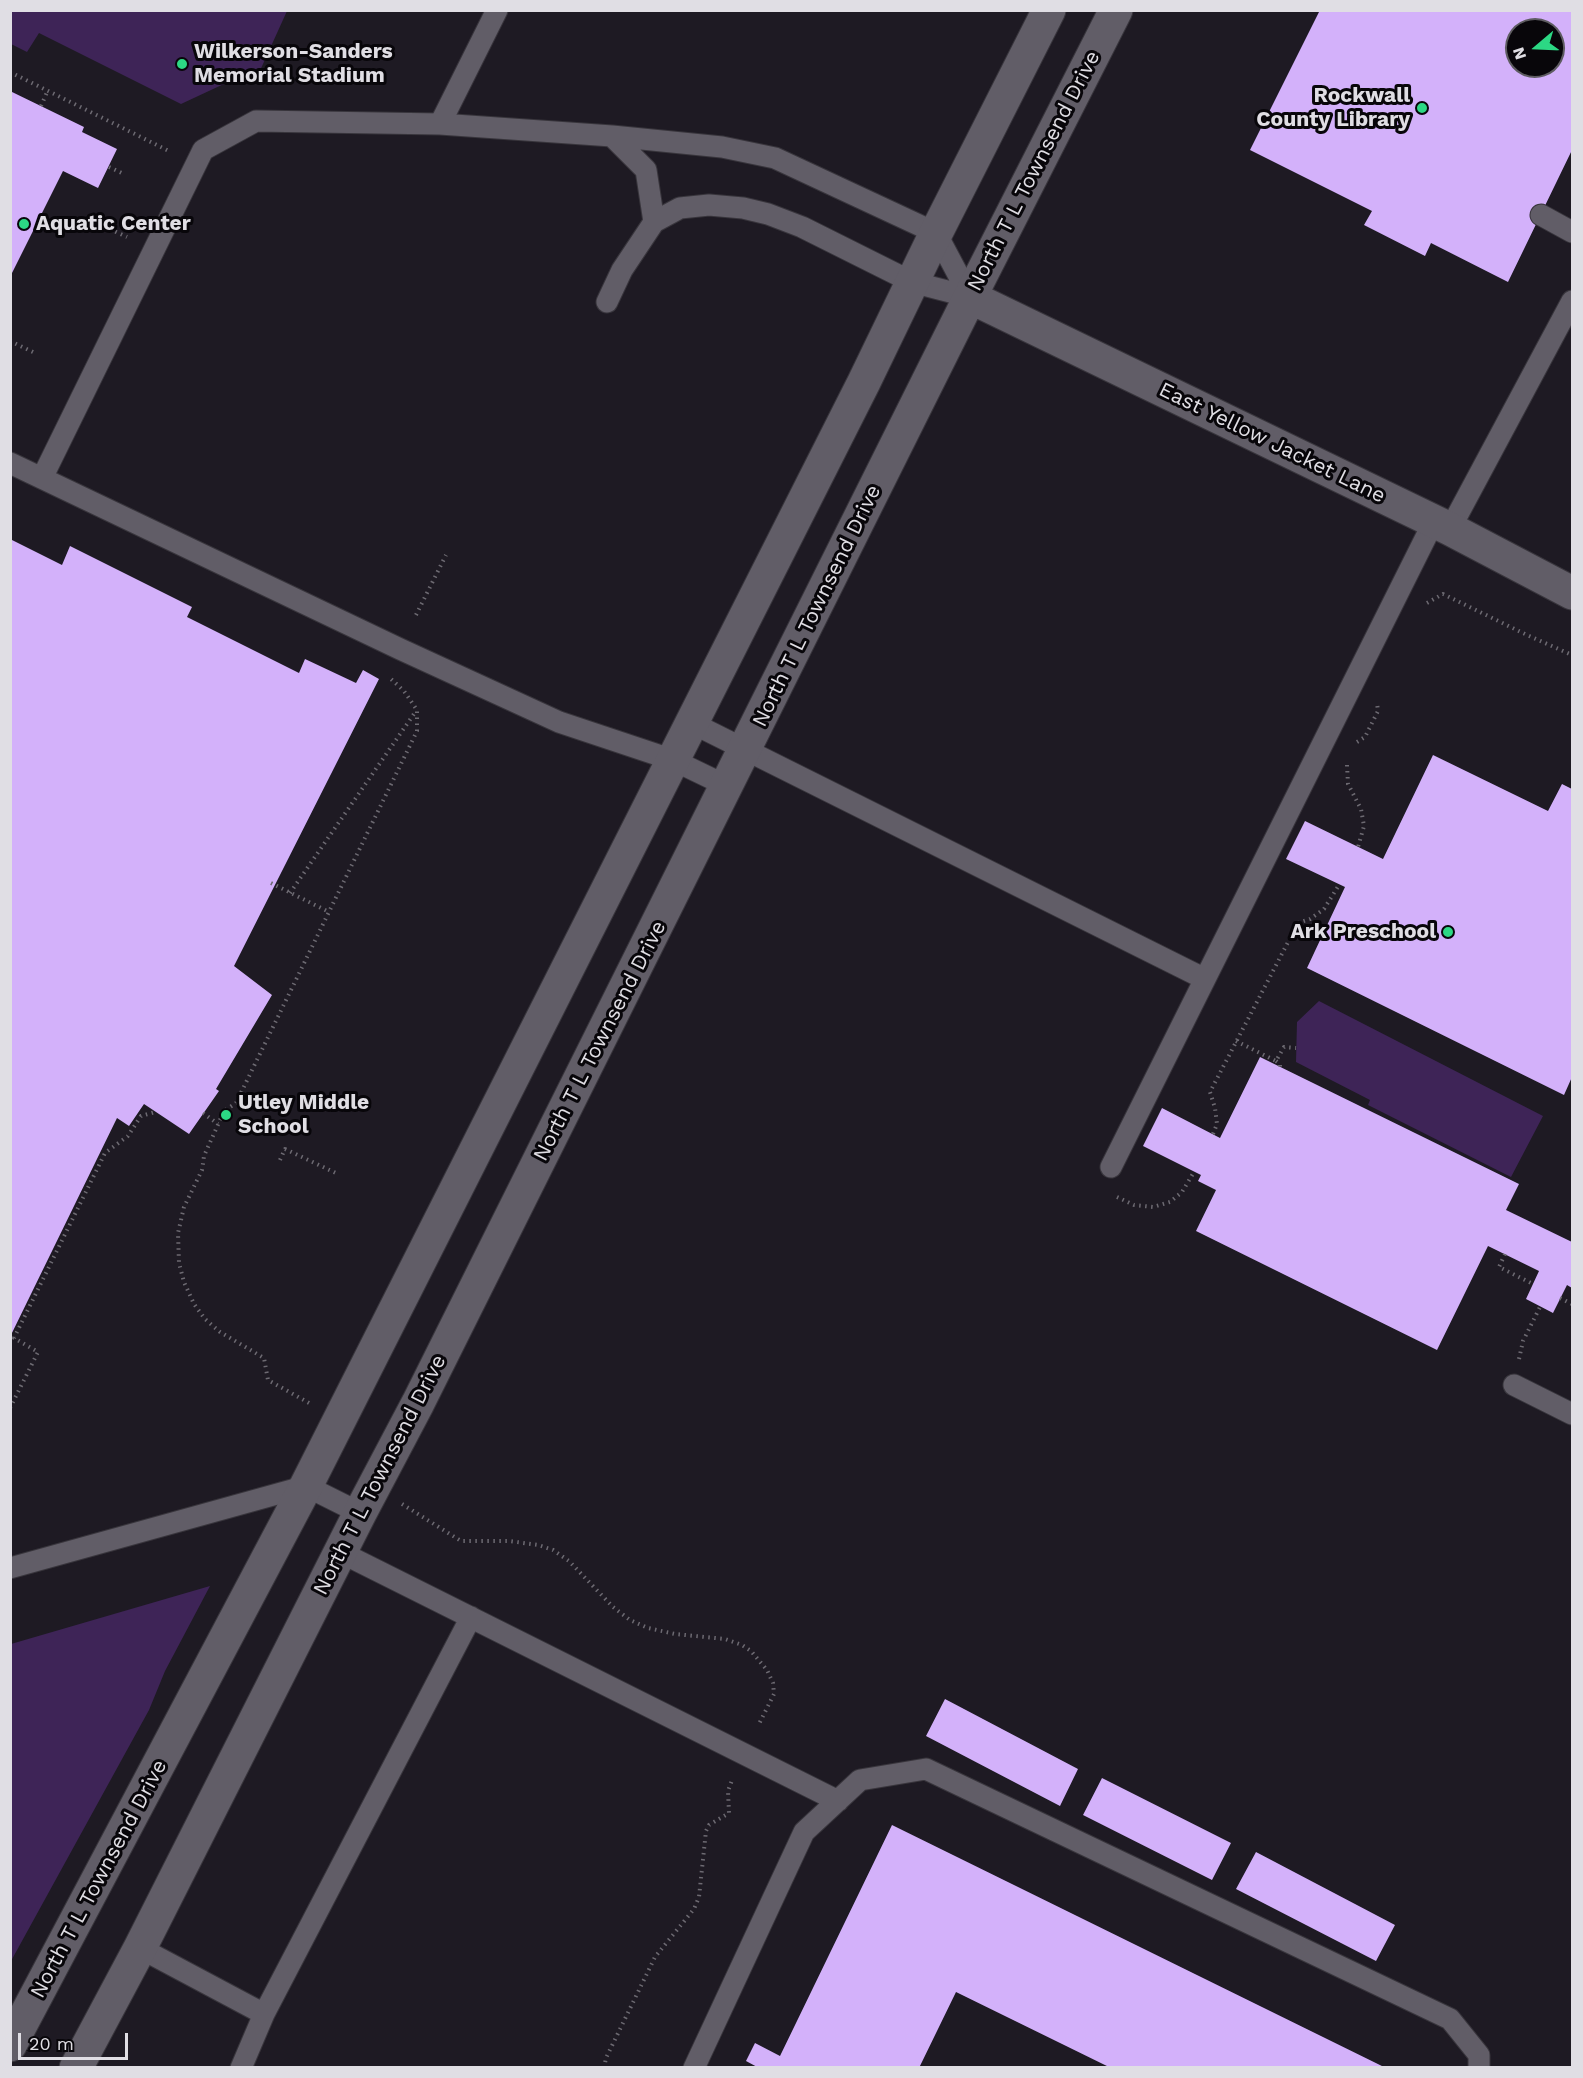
<!DOCTYPE html>
<style>
body{margin:0}
#map{position:relative;width:1583px;height:2078px;overflow:hidden;background:#1e1a23;font-family:"Work Sans",sans-serif}
canvas{display:block}
.frame{position:absolute;inset:0;border:12px solid #e0dee4;pointer-events:none}
.north{position:absolute;left:1505px;top:18px;width:60px;height:60px;box-sizing:border-box;background:#08060a;border:2px solid #5e5c61;border-radius:50%;rotate:251deg;font-size:16px;font-weight:700;line-height:24px;text-align:center;color:#e0dee4}
.north::after{content:'';display:block;margin:auto;width:21px;height:27px;background:#2cd884;clip-path:polygon(50% 0,100% 100%,50% 72%,0 100%)}
.scale{position:absolute;left:18px;top:2033px;width:110px;height:27px;box-sizing:border-box;border:3px solid #e0dee4;border-top:0;padding-left:8px;font-size:18px;line-height:21px;white-space:nowrap;color:#e0dee4;-webkit-text-stroke:4px #08060a;paint-order:stroke}
</style>
<div id="map">
<canvas width="1583" height="2078"></canvas>
<div class="frame"></div>
<div class="north">N</div>
<div class="scale">20 m</div>
</div>
<script>
const g = document.querySelector('canvas').getContext('2d');
g.lineJoin = 'round';
function paint(path, color) { g.fillStyle = color; g.fill(path, 'evenodd'); }
const toPath = rows => new Path2D(rows.map(r => 'M' + r).join(''));
function trace(path, color, width, dash) { g.strokeStyle = color; g.lineWidth = width; g.lineCap = dash ? 'butt' : 'round'; g.setLineDash(dash || []); g.stroke(path); }
function label(font, color, halo, rows, align = 'center') {
  g.font = font + ' "Work Sans",sans-serif'; g.lineWidth = 6; g.setLineDash([]); g.textBaseline = 'middle'; g.strokeStyle = halo; g.fillStyle = color; for (const [text, x, y, turn = 0] of rows) {
    g.save(); g.translate(x, y); g.rotate((+turn || 0) * Math.PI / 180); g.textAlign = isNaN(turn) ? turn : align; if (halo) g.strokeText(text, 0, 0); g.fillText(text, 0, 0); g.restore();
  }
}
const green = toPath([
 [10,11,11,10,287,11,258,75,226,83,181,104,39,33,27,52,11,44],
 [1319,1001,1543,1116,1511,1177,1368,1105,1370,1100,1296,1062,1297,1022],
 [210,1586,165,1671,149,1710,11,1961,11,1644]
]);
const building = toPath([
 [1320,10,1572,10,1572,150,1508,282,1431,243,1425,256,1364,225,1372,211,1250,150],
 [1517,30,1553,30,1553,66,1517,66],
 [10,91,84,127,82,132,117,149,98,188,63,171,10,277],
 [10,539,62,565,70,546,192,607,187,617,299,673,305,659,356,683,363,670,379,679,234,966,272,995,216,1089,219,1091,189,1134,144,1104,129,1126,117,1118,10,1337],
 [1433,755,1548,811,1562,784,1572,789,1572,1077,1564,1095,1307,968,1345,887,1286,859,1305,821,1383,859],
 [1260,1057,1519,1184,1506,1210,1572,1242,1572,1288,1567,1285,1553,1313,1526,1299,1539,1271,1488,1246,1437,1350,1196,1231,1216,1190,1198,1181,1201,1175,1143,1146,1162,1108,1220,1138],
 [945,1699,1078,1769,1060,1806,926,1736],
 [1102,1778,1231,1843,1212,1880,1083,1815],
 [892,1825,1386,2068,1111,2068,956,1992,919,2068,759,2068,746,2061,755,2043,780,2056],
 [1256,1852,1395,1925,1376,1961,1236,1889]
]);
const path = toPath([
 [10,72,171,152],
 [41,106,48,90],
 [109,167,124,174],
 [99,224,127,237],
 [10,341,35,353],
 [1427,603,1443,594,1527,635,1572,655],
 [416,615,446,555],
 [1357,742,1365,737,1378,711,1377,703],
 [1347,765,1348,784,1361,809,1364,826,1358,847],
 [271,883,329,912],
 [290,893,416,711],
 [1236,1041,1276,1061,1284,1047,1296,1048],
 [1276,1061,1280,1064,1280,1067],
 [203,1113,218,1124],
 [1213,1134,1217,1124,1215,1108,1210,1092,1298,923,1310,919,1324,909,1339,885],
 [280,1160,285,1149,338,1174],
 [1117,1197,1134,1205,1153,1207,1170,1202,1182,1192,1194,1172],
 [1505,1254,1499,1267,1533,1284],
 [1560,1298,1572,1304],
 [1519,1359,1523,1341,1540,1307],
 [309,1403,268,1380,264,1358,220,1332,205,1319,194,1304,184,1282,179,1263,178,1233,184,1207,202,1170,204,1156,224,1111,236,1103,417,731,417,710,404,691,391,679],
 [10,1408,38,1352,14,1338,105,1153,128,1136,141,1116,155,1112],
 [402,1504,461,1541,509,1541,538,1545,553,1550,569,1561,613,1607,630,1620,648,1628,675,1634,725,1639,742,1645,751,1651,767,1670,773,1683,774,1694,758,1726],
 [604,2068,606,2058,655,1957,694,1909,699,1897,706,1831,709,1825,729,1813,728,1791,732,1780]
]);
const service = toPath([
 [440,124,497,10],
 [612,136,646,170,654,222],
 [1541,215,1572,232],
 [10,463,400,649,559,722,673,760,727,786],
 [42,478,203,150,256,121,440,124,612,136,722,147,775,158,936,233,970,297,912,282,802,227,768,214,743,208,709,205,680,208,654,222,622,270,607,302],
 [1450,529,1572,301],
 [692,723,1205,979],
 [1111,1167,1434,521],
 [1514,1385,1572,1414],
 [340,1552,838,1801],
 [10,1568,306,1486,360,1513],
 [140,1948,264,2014,241,2068],
 [264,2014,471,1617],
 [694,2068,804,1832,860,1780,926,1769,1450,2019,1479,2055,1479,2068]
]);
const tertiary = toPath([
 [970,297,1450,529,1572,593],
 [10,2045,306,1486,864,382,936,233,1049,10],
 [76,2068,140,1948,360,1513,418,1403,970,297,1116,10]
]);
const markers = [
 [182,64,6,"#2cd884"],
 [1422,108,6,"#2cd884"],
 [24,224,6,"#2cd884"],
 [1448,932,6,"#2cd884"],
 [226,1115,6,"#2cd884"]
];
const poiNames = [
 ["Wilkerson-Sanders",194,52],
 ["Memorial Stadium",194,76],
 ["Rockwall",1410,96,"right"],
 ["County Library",1410,120,"right"],
 ["Aquatic Center",36,224],
 ["Ark Preschool",1436,932,"right"],
 ["Utley Middle",238,1103],
 ["School",238,1127]
];
const streetNames = [
 ["North T L Townsend Drive",1034,171,-63],
 ["East Yellow Jacket Lane",1272,443,26],
 ["North T L Townsend Drive",817,606,-64],
 ["North T L Townsend Drive",600,1041,-63],
 ["North T L Townsend Drive",380,1475,-63],
 ["North T L Townsend Drive",99,1879,-62]
];
paint(green, '#3e2457');
paint(building, '#d3b1fa');
trace(service, '#38353c', 23);
trace(tertiary, '#38353c', 35);
trace(path, '#6d6a72', 4, [1.5, 4.5]);
trace(service, '#615d67', 21);
trace(tertiary, '#615d67', 33);
for (const [x, y, r, color] of markers) { const dot = new Path2D(); dot.arc(x, y, r, 0, 2 * Math.PI); g.fillStyle = color; g.fill(dot); trace(dot, '#08060a', 2); }
label('bold 21px', '#e0dee4', '#08060a', poiNames, 'left');
label('21px', '#e0dee4', '#08060a', streetNames);
</script>
